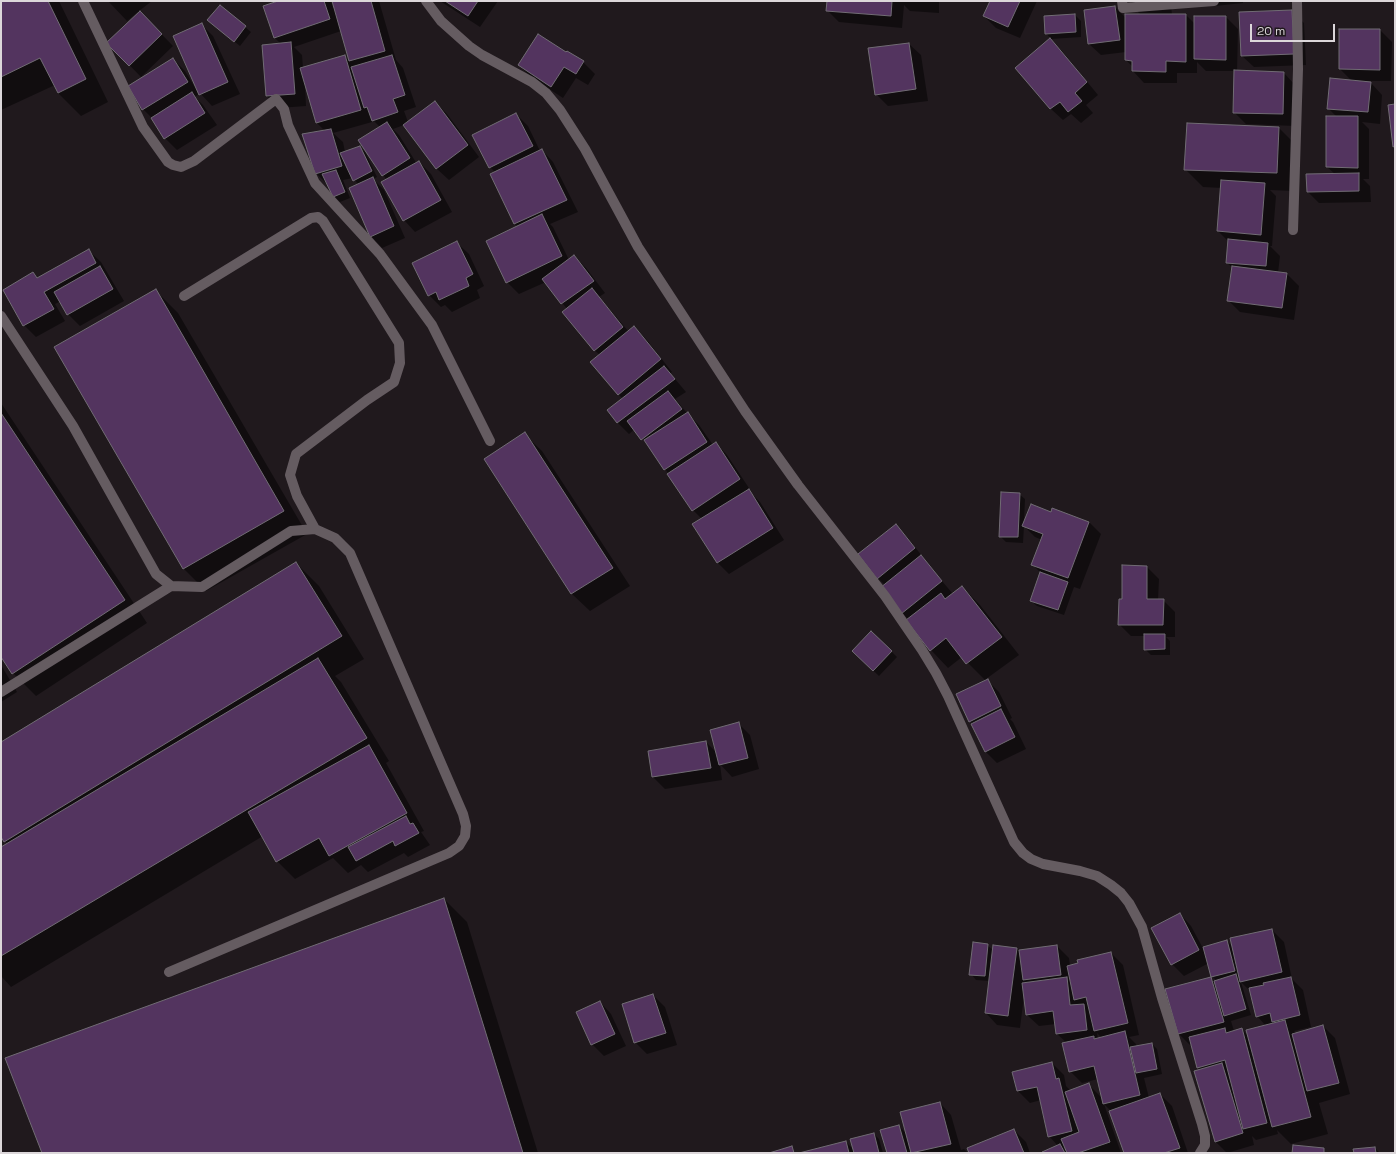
<!DOCTYPE html>
<style>
body{margin:0}
#map{position:relative;width:1396px;height:1154px;overflow:hidden;background:#20191d;font-family:"Space Grotesk",sans-serif}
canvas{display:block}
.frame{position:absolute;inset:0;border:2px solid #dcd7da;pointer-events:none}
.scale{position:absolute;left:1250px;top:24px;width:85px;height:18px;box-sizing:border-box;border:2px solid #dcd7da;border-top:0;padding-left:5px;font-size:12px;line-height:14px;white-space:nowrap;color:#dcd7da;-webkit-text-stroke:3px #20191d;paint-order:stroke}
</style>
<div id="map">
<canvas width="1396" height="1154"></canvas>
<div class="frame"></div>
<div class="scale">20 m</div>
</div>
<script>
const g = document.querySelector('canvas').getContext('2d');
g.lineJoin = 'round';
function paint(path, color) { g.fillStyle = color; g.fill(path, 'evenodd'); }
const toPath = rows => new Path2D(rows.map(r => 'M' + r).join(''));
function trace(path, color, width, dash) { g.strokeStyle = color; g.lineWidth = width; g.lineCap = dash ? 'butt' : 'round'; g.setLineDash(dash || []); g.stroke(path); }
const shadow = toPath([
 [1,1,59,1,108,102,81,116,58,93,55,85,1,110],
 [108,1,152,1,139,11,173,46,141,77,108,43,139,13,138,12,127,21],
 [281,1,331,1,333,8,335,8,333,1,379,1,396,60,403,68,416,107,404,111,408,122,435,102,447,114,479,157,449,180,437,169,404,125,393,129,399,135,417,164,419,162,431,174,452,212,415,232,404,220,387,180,383,175,380,127,371,118,372,122,333,133,343,142,345,152,360,147,365,152,377,177,373,179,384,190,405,238,382,248,371,236,358,184,353,178,343,180,350,198,340,202,334,196,328,185,316,173,325,131,316,122,305,84,306,106,279,108,267,96,281,44,275,38,264,7],
 [341,31,350,62,345,56,303,68,302,55,294,47],
 [440,1,498,1,480,27],
 [828,1,939,1,939,13,910,11,904,5,902,28,839,22,827,10],
 [991,1,1037,1,1020,38,996,28,984,16],
 [1131,1,1208,1,1171,5,1172,15,1186,15,1195,24,1226,17,1238,29,1237,72,1284,73,1295,85,1295,126,1246,124,1234,112,1235,71,1206,71,1197,62,1197,73,1177,73,1177,83,1144,83,1133,71,1133,67,1126,60,1126,52,1101,55,1089,44,1115,7,1126,18,1141,15,1131,5],
 [1209,1,1243,1,1243,3,1215,6],
 [220,6,251,32,240,46,208,20],
 [1292,11,1304,23,1306,65,1254,67,1242,56],
 [1075,15,1081,21,1081,37,1051,39,1046,33],
 [201,24,213,36,240,94,212,106,200,93,195,97,203,105,217,125,177,150,165,138,152,118,143,109,129,86,173,59,185,71,196,89,198,88],
 [1380,30,1392,42,1391,81,1364,81,1364,82,1371,83,1382,95,1380,124,1362,122,1369,129,1369,179,1363,179,1370,186,1371,202,1319,203,1308,192,1335,174,1327,167,1337,117,1328,108,1352,81,1340,69],
 [1050,40,1062,51,1098,95,1086,105,1093,113,1081,123,1071,114,1063,120,1051,109,1017,68],
 [909,44,921,55,928,101,888,106,876,94],
 [583,62,595,74,588,85,576,78,563,98,531,77,519,65],
 [516,114,528,126,540,151,542,150,553,162,578,212,550,224,553,227,569,260,574,256,586,268,605,293,599,297,629,332,634,327,646,339,672,372,670,373,686,392,675,399,687,413,699,425,713,445,716,443,727,455,751,491,750,492,760,502,784,540,729,574,717,562,702,519,693,510,651,448,635,429,629,434,617,422,623,399,618,394,600,355,594,350,567,309,546,282,519,294,507,282,487,241,518,227,515,224,495,172,490,167],
 [1279,128,1296,145,1294,191,1270,190,1276,196,1272,246,1270,246,1280,256,1278,273,1287,274,1299,286,1294,320,1240,312,1228,300,1233,268,1227,263,1229,242,1218,231,1222,188,1203,187,1185,169],
 [457,243,469,254,484,286,477,290,480,298,452,312,445,305,441,307,429,295],
 [89,251,101,262,124,301,80,326,68,314,61,301,55,304,65,321,36,337,24,325,33,274,38,279],
 [155,290,178,313,307,534,206,591,183,568],
 [1,403,147,623,36,696,13,673,1,655],
 [524,434,542,451,630,586,590,611,572,594,485,459],
 [1019,494,1025,499,1024,522,1052,513,1089,522,1101,534,1080,589,1074,587,1064,615,1037,606,1031,601,1041,573,1032,564,1042,540,1035,537,1024,526,1023,543,1006,542,1000,536],
 [896,525,907,537,926,561,925,561,953,594,962,587,980,605,1019,655,986,679,999,692,1012,718,1010,719,1013,722,1026,749,997,763,986,752,973,724,970,721,986,681,962,657,948,668,931,650,908,619,902,613,885,585,878,578],
 [296,563,319,586,364,659,335,676,341,682,389,761,386,763,424,831,421,832,430,845,408,857,404,853,368,872,361,865,348,873,333,858,295,879,277,861,263,836,11,987,1,976,1,848,8,844,1,835,1,743],
 [1147,567,1159,579,1158,600,1163,600,1175,612,1175,637,1166,637,1170,641,1170,655,1151,655,1145,649,1145,636,1131,636,1119,624,1123,600],
 [853,651,891,651,897,657,879,676],
 [1,665,17,692,1,702],
 [738,723,750,735,759,769,732,777,720,764,722,780,665,789,653,777,649,751,706,742,717,753],
 [444,899,467,922,538,1153,43,1153],
 [1180,914,1191,926,1205,952,1227,941,1234,948,1272,930,1284,942,1292,979,1303,990,1311,1027,1294,1031,1296,1033,1323,1026,1335,1038,1350,1094,1319,1103,1328,1134,1291,1144,1277,1130,1278,1134,1256,1140,1252,1136,1254,1145,1227,1153,1215,1141,1201,1070,1198,1067,1192,1045,1190,1045,1179,1034,1211,978,1215,982,1217,981,1212,976,1209,963,1184,976,1172,964],
 [1241,982,1251,992,1257,1016,1266,1026,1249,1037,1242,1029,1234,1031,1231,1021,1251,1015],
 [987,945,994,951,1016,949,1019,951,1057,946,1069,958,1070,966,1111,953,1123,965,1139,1035,1129,1037,1136,1044,1137,1047,1152,1044,1157,1049,1162,1074,1144,1078,1149,1098,1160,1094,1172,1106,1188,1153,1125,1153,1111,1111,1104,1104,1121,1153,1068,1153,1066,1147,1063,1148,1068,1153,1043,1153,1058,1146,1049,1136,1041,1100,1030,1103,1018,1091,1052,1063,1064,1075,1066,1086,1071,1091,1089,1085,1102,1098,1098,1079,1082,1083,1070,1071,1067,1043,1057,1034,1056,1024,1039,1026,1027,1015,1024,996,1020,1028,997,1025,986,1013,990,981,976,980,971,974],
 [1097,1033,1102,1038,1098,1039],
 [653,995,665,1007,677,1045,647,1054,635,1042],
 [600,1002,611,1014,626,1046,604,1056,592,1044],
 [940,1103,951,1115,961,1150,964,1149,968,1153,912,1153,910,1151,910,1153,888,1153,899,1126,907,1134],
 [1014,1130,1026,1142,1030,1153,970,1153],
 [874,1134,879,1139,883,1153,803,1153,846,1142,854,1150],
 [1375,1148,1380,1153,1355,1153]
]);
const building = toPath([
 [1,1,48,1,86,79,58,93,40,58,1,77,1,1],
 [278,1,324,1,330,19,274,38,263,6,278,1],
 [332,1,371,1,385,51,349,61,332,1],
 [445,1,478,1,468,16,445,1],
 [827,1,892,1,891,16,826,11,827,1],
 [990,1,1020,1,1008,27,983,16,990,1],
 [220,5,246,26,234,42,207,20,220,5],
 [1115,6,1120,40,1088,44,1084,10,1115,6],
 [1292,10,1294,54,1241,56,1239,12,1292,10],
 [140,11,162,34,129,66,106,43,140,11],
 [1075,14,1076,32,1045,34,1044,16,1075,14],
 [1125,14,1186,14,1186,62,1166,61,1166,72,1132,71,1132,61,1125,60,1125,14],
 [1194,16,1226,16,1226,60,1194,59,1194,16],
 [202,23,228,82,199,95,173,36,202,23],
 [1339,29,1380,29,1380,70,1339,69,1339,29],
 [538,34,566,52,567,51,584,61,576,74,564,67,551,87,518,65,538,34],
 [1050,38,1087,82,1075,93,1082,101,1068,112,1060,102,1050,109,1015,68,1050,38],
 [291,42,295,94,266,96,262,45,291,42],
 [909,43,916,89,875,95,868,48,909,43],
 [345,55,361,110,316,123,300,68,345,55],
 [392,55,405,95,393,99,398,112,372,121,367,107,364,108,351,67,392,55],
 [173,58,188,82,142,110,128,86,173,58],
 [1234,70,1284,72,1283,114,1233,113,1234,70],
 [1330,78,1371,82,1368,112,1327,109,1330,78],
 [192,92,205,113,164,139,151,118,192,92],
 [435,101,468,145,436,169,403,125,435,101],
 [1395,104,1395,146,1393,147,1388,105,1395,104],
 [516,113,533,146,489,168,472,135,516,113],
 [1326,116,1358,116,1358,168,1326,167,1326,116],
 [387,122,410,158,382,176,358,140,387,122],
 [1187,123,1279,127,1277,173,1184,170,1187,123],
 [331,129,342,166,315,174,302,134,331,129],
 [360,146,372,171,353,181,340,153,360,146],
 [542,149,567,200,514,224,490,174,542,149],
 [419,161,441,200,403,221,381,182,419,161],
 [336,170,345,192,333,197,322,174,336,170],
 [1359,173,1359,191,1307,192,1306,174,1359,173],
 [373,177,394,226,370,237,349,188,373,177],
 [1221,180,1265,183,1261,235,1217,231,1221,180],
 [542,214,562,256,506,283,486,241,542,214],
 [1228,239,1268,243,1266,266,1226,263,1228,239],
 [457,241,473,274,466,278,469,286,439,300,436,292,428,296,412,263,457,241],
 [89,249,96,263,44,292,54,309,23,326,3,290,33,272,37,278,89,249],
 [574,255,594,281,561,304,542,279,574,255],
 [100,266,113,289,67,315,54,292,100,266],
 [1232,266,1287,273,1282,308,1227,301,1232,266],
 [592,288,623,327,594,351,562,312,592,288],
 [156,289,284,511,183,569,54,347,156,289],
 [634,326,661,359,618,395,590,362,634,326],
 [664,366,675,379,617,423,607,410,664,366],
 [668,391,682,409,641,440,627,421,668,391],
 [688,412,707,442,664,470,644,440,688,412],
 [1,413,125,600,12,674,1,657,1,413],
 [525,432,613,568,571,594,484,459,525,432],
 [716,442,740,479,692,511,667,474,716,442],
 [749,489,773,528,717,563,692,524,749,489],
 [1001,492,1020,493,1018,537,999,537,1001,492],
 [1031,504,1051,512,1052,508,1089,522,1068,578,1031,565,1043,534,1022,526,1031,504],
 [896,524,915,548,877,579,858,554,896,524],
 [921,555,942,581,901,614,880,588,921,555],
 [296,562,342,636,4,842,1,837,1,742,296,562],
 [1122,565,1147,566,1147,599,1164,599,1163,625,1118,625,1119,599,1122,599,1122,565],
 [1040,572,1068,582,1058,610,1030,601,1040,572],
 [962,586,1002,637,966,664,946,638,930,651,906,620,941,593,945,599,962,586],
 [871,631,892,651,873,671,852,651,871,631],
 [1144,634,1165,634,1165,649,1144,650,1144,634],
 [318,658,367,738,1,956,1,847,318,658],
 [988,679,1001,706,969,722,956,694,988,679],
 [1001,709,1015,737,985,752,971,724,1001,709],
 [739,722,748,758,719,765,710,730,739,722],
 [706,741,711,768,652,777,648,751,706,741],
 [369,745,407,813,329,856,319,838,276,862,248,812,369,745],
 [406,816,410,824,413,823,419,833,395,846,393,841,356,861,348,847,406,816],
 [444,898,523,1153,42,1153,5,1058,444,898],
 [1180,913,1199,950,1171,965,1151,928,1180,913],
 [1272,929,1282,972,1240,982,1230,938,1272,929],
 [1227,940,1235,971,1211,977,1203,947,1227,940],
 [973,942,988,944,985,976,969,975,973,942],
 [993,945,1017,948,1008,1016,985,1013,993,945],
 [1057,945,1061,975,1023,980,1019,950,1057,945],
 [1111,952,1128,1023,1094,1031,1086,997,1074,1000,1067,966,1078,963,1077,960,1111,952],
 [1236,974,1246,1009,1224,1016,1214,981,1236,974],
 [1067,977,1070,1005,1084,1004,1087,1030,1056,1034,1053,1011,1026,1015,1022,983,1067,977],
 [1211,977,1224,1022,1178,1034,1165,989,1211,977],
 [1291,977,1300,1015,1272,1022,1270,1013,1256,1017,1249,988,1264,985,1263,983,1291,977],
 [653,994,666,1033,634,1043,622,1004,653,994],
 [600,1001,615,1034,591,1045,576,1012,600,1001],
 [1285,1020,1311,1117,1272,1127,1246,1030,1285,1020],
 [1323,1025,1339,1083,1307,1091,1292,1034,1323,1025],
 [1225,1028,1226,1033,1242,1028,1267,1123,1243,1129,1225,1060,1197,1068,1189,1037,1225,1028],
 [1125,1031,1140,1095,1103,1104,1094,1066,1069,1072,1062,1043,1094,1036,1094,1039,1125,1031],
 [1152,1043,1157,1069,1136,1073,1130,1047,1152,1043],
 [1052,1062,1056,1079,1059,1078,1072,1131,1048,1137,1037,1087,1017,1091,1012,1072,1052,1062],
 [1222,1063,1243,1133,1215,1142,1194,1071,1222,1063],
 [1089,1083,1110,1142,1078,1153,1067,1153,1061,1139,1079,1132,1065,1092,1089,1083],
 [1160,1093,1180,1148,1164,1153,1124,1153,1109,1111,1160,1093],
 [940,1102,951,1144,911,1153,900,1112,940,1102],
 [899,1125,907,1153,887,1153,880,1130,899,1125],
 [1014,1129,1024,1153,969,1153,967,1148,1014,1129],
 [874,1133,879,1153,854,1153,850,1139,874,1133],
 [846,1141,849,1153,799,1153,846,1141],
 [1060,1144,1065,1153,1042,1153,1042,1152,1060,1144],
 [1293,1145,1324,1148,1324,1153,1292,1153,1293,1145],
 [792,1146,794,1153,769,1153,792,1146],
 [1375,1147,1376,1153,1354,1153,1353,1149,1375,1147]
]);
const minor = toPath([
 [83,1,143,127,168,162,173,165,181,167,194,161,276,99,284,109,288,125,315,183,380,254,432,325,490,441],
 [426,1,441,21,469,46,482,55,532,82,546,93,560,110,585,149,638,247,745,411,798,485,885,596,922,650,936,673,948,696,1014,842,1023,853,1031,859,1043,864,1080,871,1097,876,1111,885,1121,893,1129,903,1142,927,1162,998,1202,1124,1205,1136,1205,1145,1200,1153],
 [1122,1,1123,8,1214,1],
 [1293,230,1298,69,1297,1],
 [184,296,311,218,318,217,323,221,399,343,400,363,394,382,367,400,296,454,290,475,297,496,315,529],
 [1,316,73,426,156,574,171,586,202,587,291,531,315,529,335,538,350,553,463,814,466,826,465,836,459,846,449,853,169,972],
 [1,692,171,586]
]);
paint(shadow, '#0007');
paint(building, '#53345f');
trace(building, '#716c74', 1);
trace(minor, '#655c61', 10);
</script>
